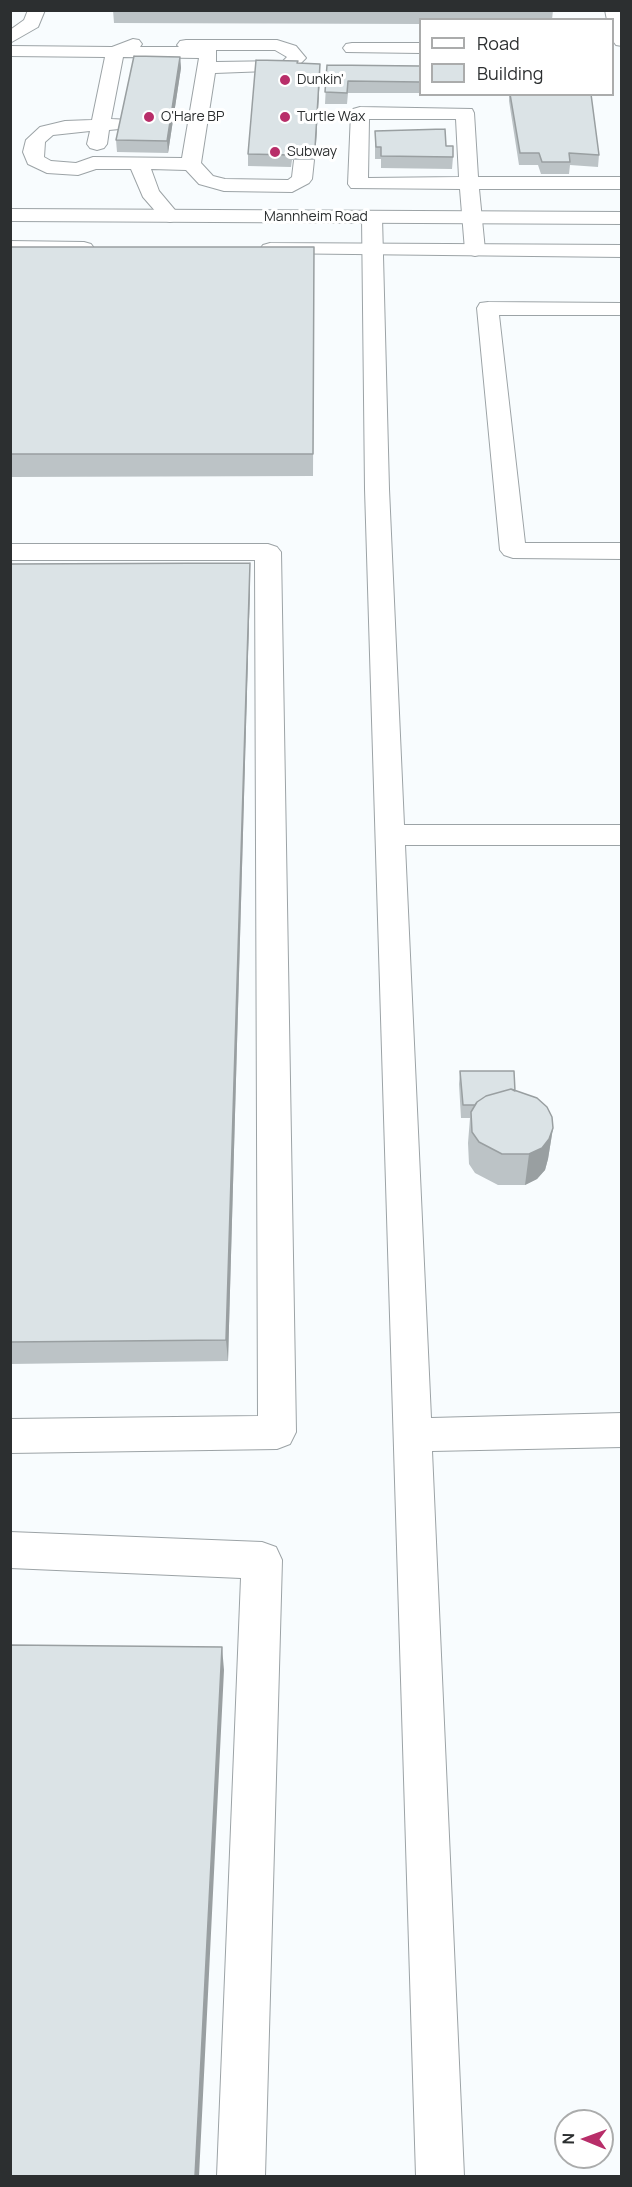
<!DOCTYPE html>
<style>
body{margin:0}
#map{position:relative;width:632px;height:2187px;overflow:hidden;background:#f8fcfe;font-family:Manrope,sans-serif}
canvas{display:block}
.frame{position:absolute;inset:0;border:12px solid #2c2f30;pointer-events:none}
.legend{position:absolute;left:419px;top:18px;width:195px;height:78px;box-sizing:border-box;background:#fff;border:2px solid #abacac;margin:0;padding:8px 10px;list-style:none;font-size:18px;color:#2c2f30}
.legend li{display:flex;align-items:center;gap:12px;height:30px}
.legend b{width:30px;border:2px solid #abacac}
.north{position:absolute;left:554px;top:2109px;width:60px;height:60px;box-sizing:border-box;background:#fff;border:2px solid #abacac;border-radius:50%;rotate:271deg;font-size:16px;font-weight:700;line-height:24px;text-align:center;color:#2c2f30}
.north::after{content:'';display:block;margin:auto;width:21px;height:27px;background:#b82e69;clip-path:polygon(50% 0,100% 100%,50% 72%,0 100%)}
</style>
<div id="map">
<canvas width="632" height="2187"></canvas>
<div class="frame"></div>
<ul class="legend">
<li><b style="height:8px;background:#fff"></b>Road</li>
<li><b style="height:16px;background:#dbe3e6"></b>Building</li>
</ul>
<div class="north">N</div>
</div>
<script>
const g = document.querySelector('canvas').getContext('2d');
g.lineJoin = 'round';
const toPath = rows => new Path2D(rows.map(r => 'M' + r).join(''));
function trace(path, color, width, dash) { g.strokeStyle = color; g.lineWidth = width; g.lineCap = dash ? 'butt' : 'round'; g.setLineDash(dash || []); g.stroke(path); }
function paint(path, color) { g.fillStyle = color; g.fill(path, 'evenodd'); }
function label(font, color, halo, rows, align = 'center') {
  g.font = font + ' Manrope,sans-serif'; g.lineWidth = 6; g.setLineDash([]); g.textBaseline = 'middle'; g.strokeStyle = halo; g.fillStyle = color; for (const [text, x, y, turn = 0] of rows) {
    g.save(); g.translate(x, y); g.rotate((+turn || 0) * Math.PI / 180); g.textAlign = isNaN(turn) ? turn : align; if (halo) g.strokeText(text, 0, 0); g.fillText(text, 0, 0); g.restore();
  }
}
const minor = toPath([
 [28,10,45,10,38,27,10,43,10,30,24,20,28,10],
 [605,10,622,10,622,46,616,45,613,41,612,20,607,20,605,10],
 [133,39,139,40,142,44,140,47,179,47,177,45,180,41,186,40,277,40,296,46,306,58,294,70,215,73,201,163,213,176,225,179,288,180,292,177,294,160,297,156,304,154,311,156,314,160,312,179,309,183,292,192,224,191,199,184,186,170,151,169,159,191,180,216,177,220,170,222,163,220,143,197,131,169,96,169,78,175,47,173,28,164,23,152,26,140,40,127,65,121,92,120,105,57,10,56,10,46,112,47,133,39],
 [216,50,275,50,287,57,283,61,216,62,216,50],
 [123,57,199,58,182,158,93,157,76,163,51,161,44,157,45,142,53,135,90,131,87,144,90,148,97,150,104,148,107,144,109,130,130,128,132,124,130,120,111,119,123,57],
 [352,43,420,43,420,53,346,52,343,48,346,44,352,43],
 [360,107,472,109,474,113,478,177,622,177,622,189,479,189,485,250,482,254,475,256,468,254,465,250,460,189,351,188,348,184,351,113,353,109,360,107],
 [369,119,456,119,459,177,368,178,369,119],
 [372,211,379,213,382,217,389,489,404,825,622,825,622,845,405,845,431,1418,622,1413,622,1447,432,1451,464,2176,416,2176,365,489,362,217,365,213,372,211],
 [488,302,622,303,622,315,499,315,525,543,622,543,622,559,513,558,504,555,500,550,477,308,480,303,488,302],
 [10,544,268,544,277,547,281,552,296,1432,290,1444,277,1449,10,1453,10,1419,258,1416,255,560,10,560,10,544],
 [10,1532,262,1542,276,1547,282,1560,265,2176,217,2176,241,1578,10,1568,10,1532]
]);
const major = toPath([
 [10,209,622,212,622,224,10,221,10,209],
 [10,241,84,242,91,244,94,248,91,252,84,254,10,253,10,241],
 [270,243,622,245,622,257,263,253,260,249,263,245,270,243]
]);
const wall = toPath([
 [113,10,553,10,552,20,420,20,420,24,114,23],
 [180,57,181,68,168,153,117,152,116,140],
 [297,63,320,75,315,160,292,160,291,167,248,166,248,154],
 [327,65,420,66,420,93,348,93,347,104,325,104],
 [509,94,591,94,599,155,598,167,570,165,569,174,541,174,538,165,519,165,509,101],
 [375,131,446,146,453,157,452,169,381,168,381,159,375,159],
 [11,247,314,247,313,476,10,477],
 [250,563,250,586,228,1361,10,1364,10,564],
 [460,1071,515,1091,553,1128,548,1159,545,1170,537,1179,525,1185,498,1185,475,1173,469,1164,468,1143,470,1118,461,1118,459,1084]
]);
const shadedWall = toPath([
 [180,57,181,68,168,153,167,141],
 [320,64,320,75,315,160,315,148],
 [250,563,250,586,228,1361,226,1340],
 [553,1128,548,1159,545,1170,537,1179,525,1185,529,1154],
 [222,1647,224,1670,199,2176,195,2176]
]);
const building = toPath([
 [134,56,180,57,167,141,116,140,134,56],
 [256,60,298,61,297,63,320,64,315,148,292,148,291,155,248,154,256,60],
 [327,65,420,66,420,82,348,81,347,93,325,92,327,65],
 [510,94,591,94,599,155,569,153,570,162,542,162,539,153,520,153,510,94],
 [445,129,446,146,453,146,453,157,381,156,381,147,376,147,375,131,445,129],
 [11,247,314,247,313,454,10,454,11,247],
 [250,563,226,1340,10,1342,10,564,250,563],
 [460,1071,514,1071,515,1091,511,1089,486,1096,477,1102,475,1105,463,1105,460,1071],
 [511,1089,537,1098,547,1107,552,1117,553,1128,549,1139,542,1148,529,1154,502,1154,479,1142,472,1132,471,1112,477,1102,486,1096,511,1089],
 [10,1645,222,1647,195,2176,10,2176,10,1645]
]);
const markers = [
 [285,80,6,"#b82e69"],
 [149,117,6,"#b82e69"],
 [285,117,6,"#b82e69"],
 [275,152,6,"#b82e69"]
];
const farPoinames = [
 ["Dunkin'",297,80],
 ["O'Hare BP",161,117],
 ["Turtle Wax",297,117],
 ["Subway",287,152]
];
const farStreetnames = [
 ["Mannheim Road",316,217]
];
trace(minor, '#9ca3a6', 2);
trace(major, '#9ca3a6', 2);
paint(minor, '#fff');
paint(major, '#fff');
paint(wall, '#bcc3c6');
paint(shadedWall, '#999fa1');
paint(building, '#dbe3e6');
trace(building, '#999fa1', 1.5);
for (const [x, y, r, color] of markers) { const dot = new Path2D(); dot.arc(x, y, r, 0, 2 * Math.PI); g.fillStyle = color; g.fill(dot); trace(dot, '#fff', 2); }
label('14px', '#2c2f30', '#fff', farPoinames, 'left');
label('14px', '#2c2f30', '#fff', farStreetnames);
</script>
